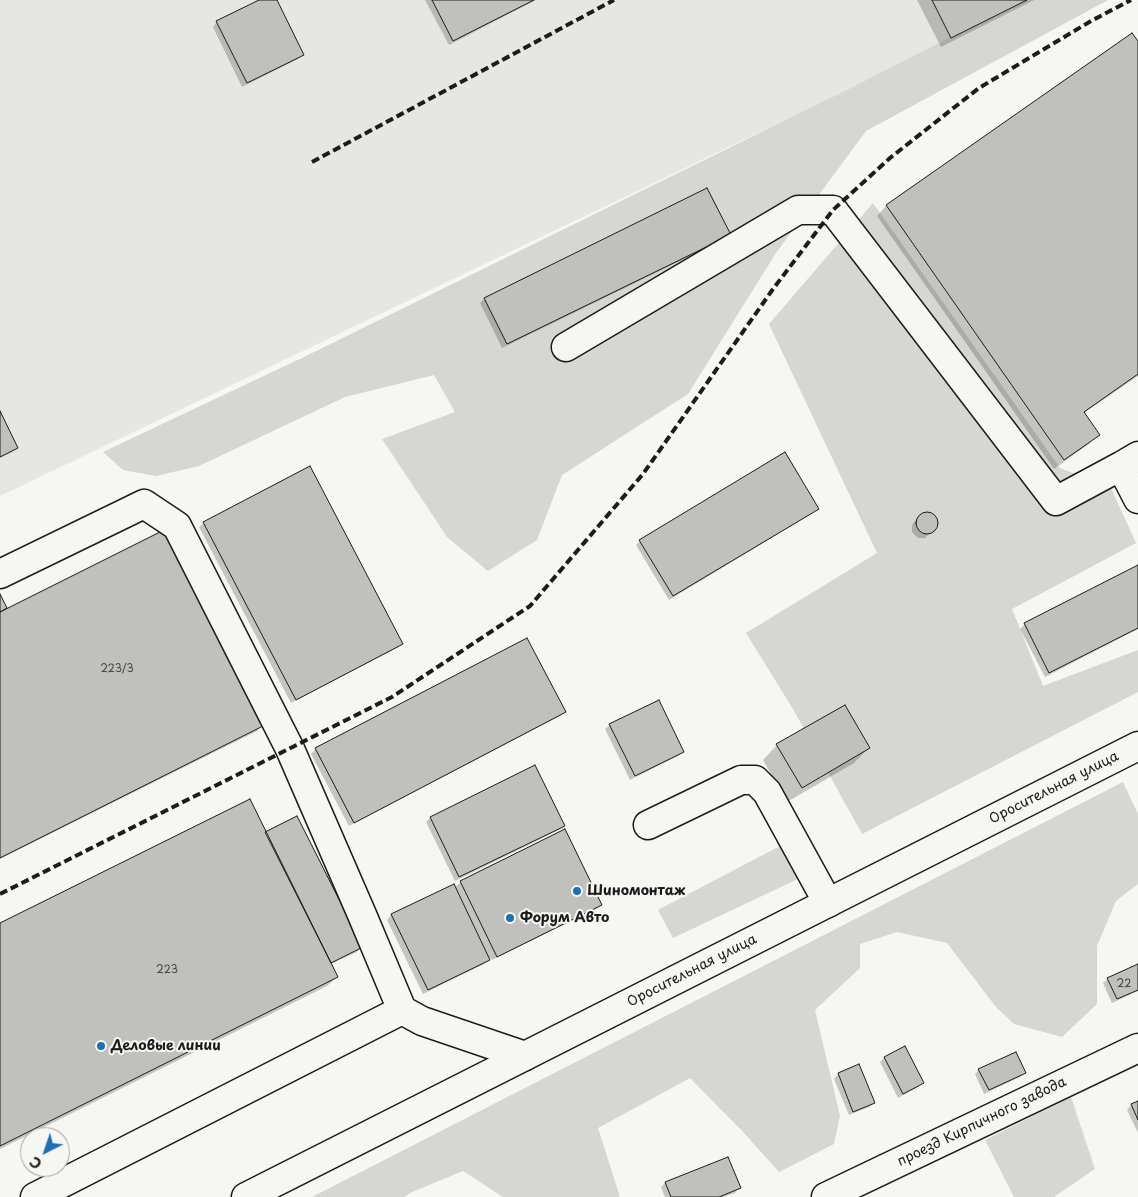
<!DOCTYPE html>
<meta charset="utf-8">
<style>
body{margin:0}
#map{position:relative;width:1138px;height:1197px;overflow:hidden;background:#f6f6f2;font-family:"Playpen Sans",sans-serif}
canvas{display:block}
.north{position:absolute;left:20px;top:1127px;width:50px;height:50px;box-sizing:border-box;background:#f6f6f2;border:1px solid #9f9f9c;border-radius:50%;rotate:221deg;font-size:14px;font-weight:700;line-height:20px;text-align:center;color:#1c1c1c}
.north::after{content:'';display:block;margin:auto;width:18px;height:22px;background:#1f6fb2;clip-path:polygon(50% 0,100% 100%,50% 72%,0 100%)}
</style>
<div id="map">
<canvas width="1138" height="1197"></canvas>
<div class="north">С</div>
</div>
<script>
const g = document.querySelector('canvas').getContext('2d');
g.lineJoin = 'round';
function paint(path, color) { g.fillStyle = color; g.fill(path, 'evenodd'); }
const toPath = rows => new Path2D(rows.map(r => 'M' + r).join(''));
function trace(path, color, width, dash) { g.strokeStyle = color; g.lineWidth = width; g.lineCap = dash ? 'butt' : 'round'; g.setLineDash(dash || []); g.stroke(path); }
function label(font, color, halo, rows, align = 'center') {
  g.font = font + ' "Playpen Sans",sans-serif'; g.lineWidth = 4; g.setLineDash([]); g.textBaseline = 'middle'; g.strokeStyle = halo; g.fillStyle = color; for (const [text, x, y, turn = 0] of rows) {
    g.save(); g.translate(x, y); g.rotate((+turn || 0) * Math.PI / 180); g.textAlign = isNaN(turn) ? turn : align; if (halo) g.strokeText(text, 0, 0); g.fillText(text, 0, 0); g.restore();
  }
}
const built = toPath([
 [0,0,1036,0,0,496]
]);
const green = toPath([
 [1023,0,1108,0,866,131,776,253,688,394,562,475,537,540,488,571,447,537,382,439,455,412,434,375,345,397,199,466,156,476,123,470,103,452,306,356,853,87],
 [873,203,1060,468,1111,488,1136,543,1012,609,1043,686,1138,650,1138,692,862,834,793,709,746,633,877,553,769,324],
 [1123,782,1138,814,1138,884,1116,901,1097,946,1097,1004,1062,1037,1014,1024,996,1007,947,943,897,932,860,944,860,968,815,1010,840,1116,834,1144,779,1172,744,1133,690,1078,598,1128,620,1197,503,1197,463,1171,412,1192,404,1197,312,1197],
 [780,846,800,878,673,938,658,910],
 [1071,1097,1095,1169,1054,1197,1014,1197,985,1140]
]);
const shadow = toPath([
 [262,0,276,0,303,54,298,59,242,87,213,27,217,22],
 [425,0,536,0,449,45],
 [917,0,1034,0,941,47],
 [1132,35,1138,43,1138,376,1084,413,1098,434,1089,444,1054,469,877,216,886,206],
 [725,239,502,348,480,303,484,299],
 [0,414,17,448,12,452,0,458],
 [817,509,813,513,669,600,636,545,640,541],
 [924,513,931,514,936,519,937,522,935,528,925,538,918,538,912,532,912,525,918,517],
 [204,523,401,644,397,648,291,703,199,527],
 [1138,566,1138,629,1045,677,1020,629,1025,624],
 [0,597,7,610,261,726,257,731,0,859],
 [527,639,564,712,560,716,349,826,311,754,316,749],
 [610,725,683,752,678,756,630,780,605,729],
 [777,745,869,748,854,763,787,802,763,760],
 [535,767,563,826,559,830,455,881,426,822,430,818],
 [265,834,361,947,357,952,331,964,337,977,327,986,0,1149,0,925],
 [461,882,601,905,596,909,492,960,491,958,484,964,423,994,387,920,391,915,453,885,454,888],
 [1138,965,1138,991,1112,1003,1103,983,1108,979],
 [904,1048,922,1083,918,1087,898,1098,880,1062,884,1058],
 [859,1066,874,1103,869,1107,849,1115,834,1079,838,1074],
 [979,1070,1025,1073,1020,1077,984,1094,975,1074],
 [1138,1102,1138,1133,1127,1110,1131,1105],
 [665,1183,739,1188,735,1193,723,1197,665,1197,661,1187]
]);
const building = toPath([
 [259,0,277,0,304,55,247,83,216,21,259,0],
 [432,0,534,0,453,41,432,0],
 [932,0,1027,0,951,38,932,0],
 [1132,33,1138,41,1138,374,1084,412,1100,435,1064,460,886,205,1132,33],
 [707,188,731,235,507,344,484,298,707,188],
 [0,411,18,448,0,457,0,411],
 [785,452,819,509,673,596,639,540,785,452],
 [310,466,403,644,296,700,203,522,310,466],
 '916 523a11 11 0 1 1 22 0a11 11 0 1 1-22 0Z',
 [164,530,263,726,0,858,0,612,164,530],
 [1138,565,1138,628,1049,673,1024,623,1138,565],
 [0,594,7,608,0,612,0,594],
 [527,638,566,712,354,823,315,748,527,638],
 [659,700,684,752,635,776,609,724,659,700],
 [845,705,870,748,802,788,776,744,845,705],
 [535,765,565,826,459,877,430,817,535,765],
 [250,799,338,977,0,1146,0,923,250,799],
 [297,816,363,947,331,963,265,832,297,816],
 [565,829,602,905,497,957,460,881,565,829],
 [454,884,490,960,428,990,391,914,454,884],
 [1138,964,1138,990,1117,999,1107,978,1138,964],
 [905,1046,924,1083,903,1094,884,1057,905,1046],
 [1016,1052,1026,1073,989,1090,978,1069,1016,1052],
 [859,1064,875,1103,853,1112,838,1073,859,1064],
 [1138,1101,1138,1120,1131,1104,1138,1101],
 [728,1157,741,1188,719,1197,671,1197,665,1182,728,1157]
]);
const minor = toPath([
 [566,347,798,210,833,210,1056,501,1121,466],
 [1138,456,1121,466,1138,499],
 [0,574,144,504,177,526,290,749,363,917,402,1010,422,1021,525,1056],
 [648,825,741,780,755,780,767,792,828,903],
 [35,1197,402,1010],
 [826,1197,1138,1048]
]);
const major = toPath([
 [246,1197,1138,746]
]);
const rail = toPath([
 [312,162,614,0],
 [0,894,392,697,530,606,643,474,773,289,833,210,890,158,979,88,1091,21,1131,0]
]);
const markers = [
 [577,891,5,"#1f6fb2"],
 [510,918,5,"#1f6fb2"],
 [101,1046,5,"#1f6fb2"]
];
const numberNames = [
 ["223/3",117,669],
 ["223",167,970],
 ["22",1124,984]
];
const streetNames = [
 ["Оросительная улица",1054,788,-27],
 ["Оросительная улица",692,971,-27],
 ["проезд Кирпичного завода",982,1122,-26]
];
const poiNames = [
 ["Шиномонтаж",587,891],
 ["Форум Авто",520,918],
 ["Деловые линии",111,1046]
];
paint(built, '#e6e6e2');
paint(green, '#d6d6d2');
paint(shadow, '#0003');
paint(building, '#c0c0bd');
trace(building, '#1c1c1c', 1);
trace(minor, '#1c1c1c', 31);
trace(major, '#1c1c1c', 31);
trace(minor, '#f6f6f2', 28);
trace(major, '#f6f6f2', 28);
trace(rail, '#1c1c1c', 4, [8, 4]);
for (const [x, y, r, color] of markers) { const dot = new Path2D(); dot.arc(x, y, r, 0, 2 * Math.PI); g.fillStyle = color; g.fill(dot); trace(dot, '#f6f6f2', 2); }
label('11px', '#454544', null, numberNames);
label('14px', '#1c1c1c', '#f6f6f2', streetNames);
label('bold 14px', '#1c1c1c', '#f6f6f2', poiNames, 'left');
</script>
